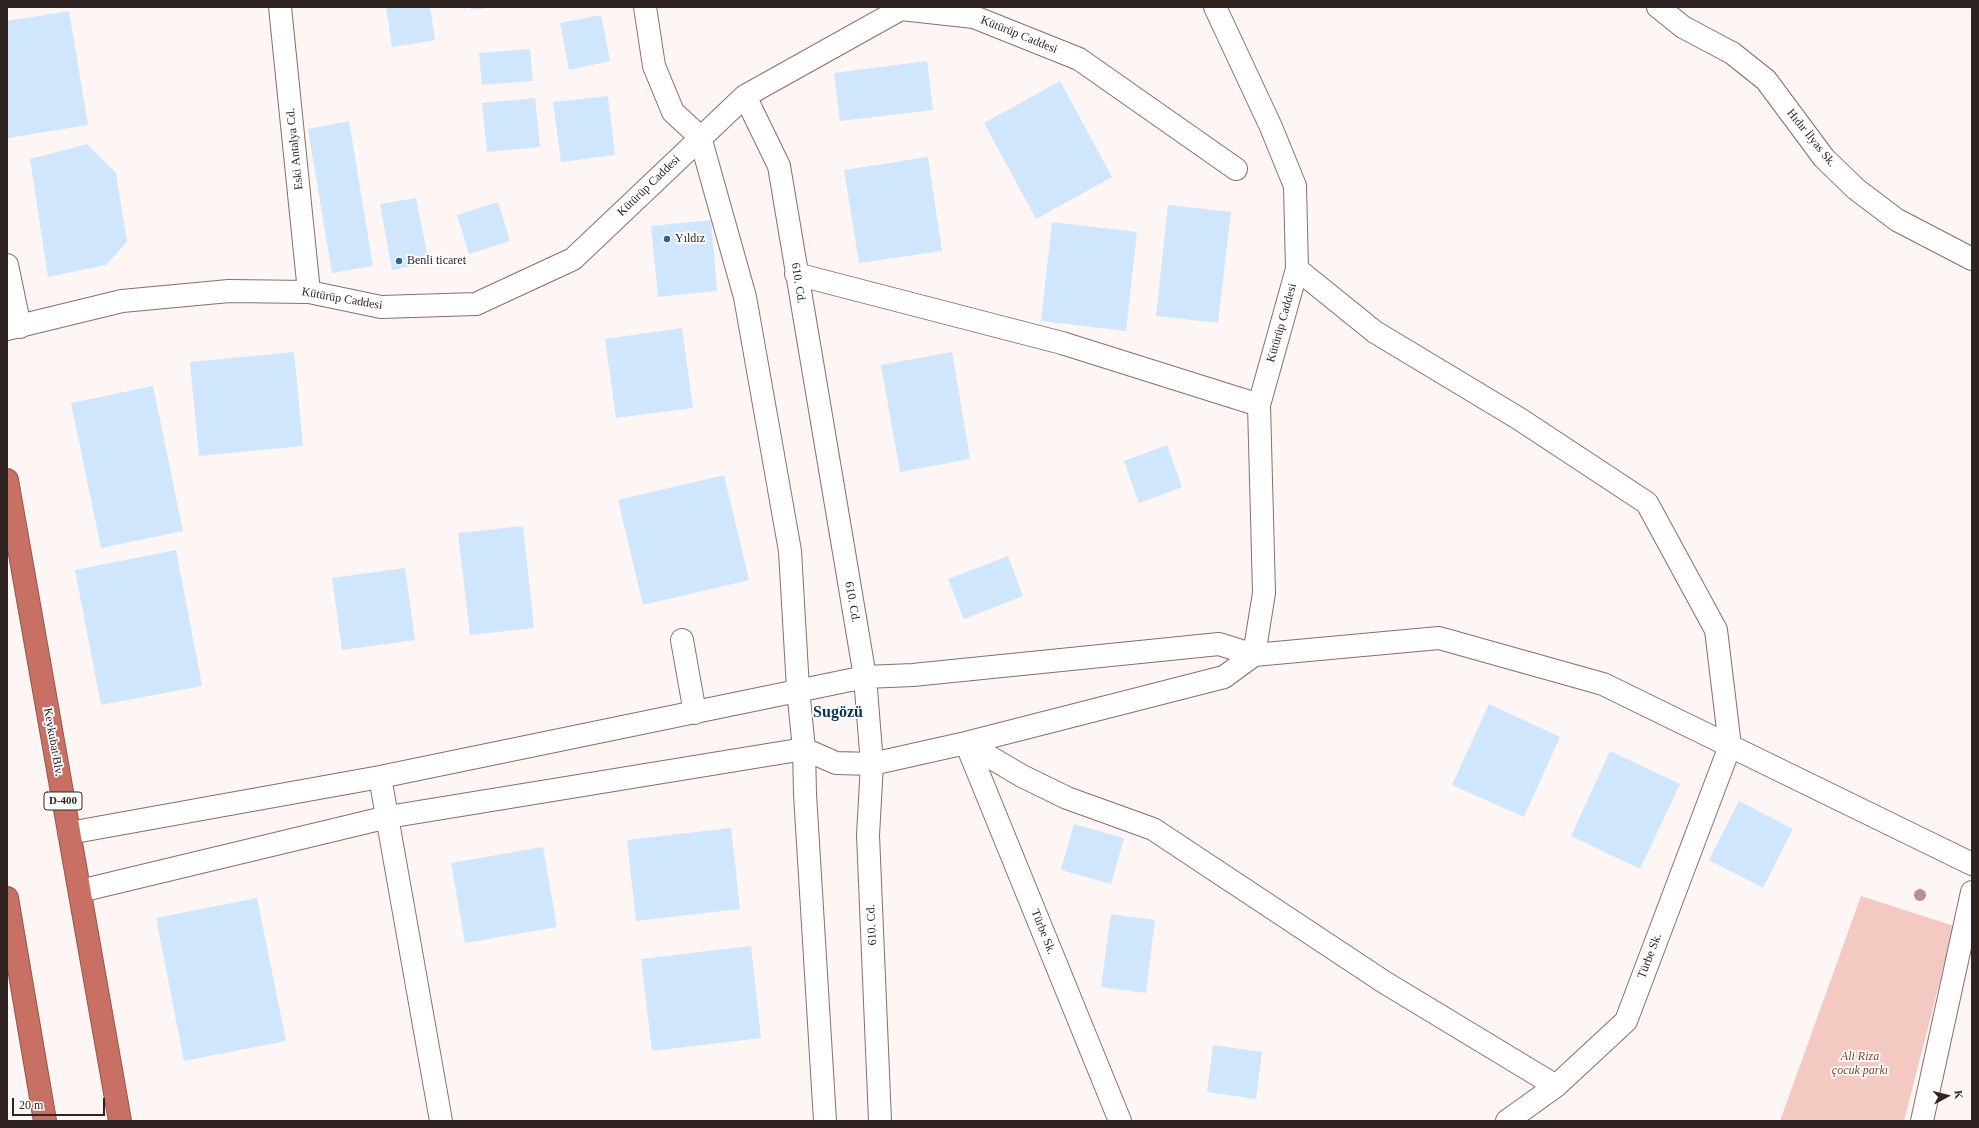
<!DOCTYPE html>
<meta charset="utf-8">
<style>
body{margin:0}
#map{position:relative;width:1979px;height:1128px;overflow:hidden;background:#fdf6f5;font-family:Georgia,serif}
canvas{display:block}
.frame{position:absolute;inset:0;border:8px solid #302422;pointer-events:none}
.north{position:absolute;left:1927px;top:1076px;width:40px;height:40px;-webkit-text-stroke:3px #fff;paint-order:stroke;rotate:83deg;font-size:11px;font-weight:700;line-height:16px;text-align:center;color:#302422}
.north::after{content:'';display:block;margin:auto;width:14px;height:18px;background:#302422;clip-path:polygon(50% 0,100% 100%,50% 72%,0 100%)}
.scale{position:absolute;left:12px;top:1098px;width:93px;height:18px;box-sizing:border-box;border:2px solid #302422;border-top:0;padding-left:5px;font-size:12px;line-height:14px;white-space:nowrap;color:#302422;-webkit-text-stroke:3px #fff;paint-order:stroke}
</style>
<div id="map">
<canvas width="1979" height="1128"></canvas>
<div class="frame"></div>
<div class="north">K</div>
<div class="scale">20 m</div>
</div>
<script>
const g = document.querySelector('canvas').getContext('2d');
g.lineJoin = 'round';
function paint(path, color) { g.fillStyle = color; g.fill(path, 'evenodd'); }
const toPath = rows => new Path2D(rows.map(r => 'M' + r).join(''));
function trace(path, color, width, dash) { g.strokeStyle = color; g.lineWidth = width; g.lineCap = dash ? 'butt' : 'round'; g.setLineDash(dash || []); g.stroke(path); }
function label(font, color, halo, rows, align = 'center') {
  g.font = font + ' Georgia,serif'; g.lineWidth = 3.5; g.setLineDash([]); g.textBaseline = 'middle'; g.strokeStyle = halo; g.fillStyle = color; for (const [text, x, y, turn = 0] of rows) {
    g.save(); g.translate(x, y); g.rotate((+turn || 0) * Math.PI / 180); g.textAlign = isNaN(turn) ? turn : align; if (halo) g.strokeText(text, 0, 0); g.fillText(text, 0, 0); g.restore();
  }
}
const green = toPath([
 [1861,896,1954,926,1904,1121,1780,1121]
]);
const building = toPath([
 [386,7,430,7,435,40,392,47],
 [471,7,487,7,488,8,471,10],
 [69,11,88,125,8,138,7,21],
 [601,15,610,61,569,70,560,23],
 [530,49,533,81,482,85,479,53],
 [927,61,933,110,840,121,834,73],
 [1060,81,1112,177,1036,219,984,123],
 [608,96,615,155,561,162,553,102],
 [535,98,540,147,487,152,482,103],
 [349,121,373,266,332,273,308,129],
 [87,144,116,173,127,242,106,265,48,277,30,159],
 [928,157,942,251,859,263,844,170],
 [416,198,429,263,392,270,380,204],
 [498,202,510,241,469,254,457,215],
 [1168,205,1231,212,1218,323,1156,316],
 [711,220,717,291,658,297,651,226],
 [1052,222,1137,232,1126,331,1041,321],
 [682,328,693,408,616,418,605,339],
 [294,352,303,446,199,456,190,362],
 [952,352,970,459,900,472,881,365],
 [153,386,183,531,101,548,71,403],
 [1167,445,1182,487,1139,503,1124,461],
 [724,475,749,580,643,605,618,500],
 [523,526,534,628,470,635,458,533],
 [176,550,202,686,101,705,75,570],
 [1008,556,1023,596,964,619,948,579],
 [405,568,415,640,342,650,332,578],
 [1489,704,1560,737,1524,817,1452,785],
 [1610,751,1680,784,1640,869,1571,836],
 [1739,801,1793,829,1763,888,1709,860],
 [1074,824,1124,838,1111,884,1061,870],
 [731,828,740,909,636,921,627,840],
 [543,847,557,927,465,943,451,863],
 [257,898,286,1041,184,1061,156,918],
 [1111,914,1155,920,1146,993,1101,987],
 [751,946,761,1038,652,1051,641,959],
 [1213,1045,1262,1052,1256,1099,1207,1092]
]);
const minor = toPath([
 [280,7,309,292],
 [645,7,654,66,673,112,700,137],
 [1215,7,1271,127,1295,186,1297,269,1259,405,1264,593,1254,655],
 [1658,7,1683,27,1732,53,1766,80,1824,158,1856,189,1897,220,1972,259],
 [745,96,779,166,865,677,872,764,868,835,880,1121],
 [700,137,745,297,790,551,798,689,804,749,805,794,825,1121],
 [7,265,20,327],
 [1297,269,1375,332,1518,418,1647,503,1716,630,1730,746,1626,1021,1556,1086,1507,1121],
 [796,274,1062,343,1259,405],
 [7,329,122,301,229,291,309,292,381,307,476,304,573,259,745,96,901,9,974,17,1079,59,1236,169],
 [682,640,695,713],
 [966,743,1022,776,1067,798,1153,829,1384,982,1556,1086],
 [966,743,1120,1121],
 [380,777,441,1121],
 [69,833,380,777,865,677,913,675,1219,644,1254,655,1439,638,1603,684,1972,864],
 [80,891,388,817,804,749,836,763,872,764,966,743,1224,677,1254,655],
 [1922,1121,1972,892]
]);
const highway = toPath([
 [7,480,120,1121],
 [7,898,45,1121]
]);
const trees = [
 [1920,895]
];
const markers = [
 [667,239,4,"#27649b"],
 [399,261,4,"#27649b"]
];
const shields = [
 [63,801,38]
];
const shieldNames = [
 ["D-400",63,801]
];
const streetNames = [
 ["Kütürüp Caddesi",1019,35,22],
 ["Hıdır İlyas Sk.",1811,138,51],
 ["Eski Antalya Cd.",295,149,-96],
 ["Kütürüp Caddesi",649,186,-44],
 ["610. Cd.",798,283,81],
 ["Kütürüp Caddesi",342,299,10],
 ["Kütürüp Caddesi",1282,323,-74],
 ["610. Cd.",852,602,80],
 ["Keykubat Blv.",53,742,80],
 ["610. Cd.",872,925,-93],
 ["Türbe Sk.",1043,932,68],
 ["Türbe Sk.",1650,956,-69]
];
const poiNames = [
 ["Yıldız",675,239],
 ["Benli ticaret",407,261]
];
const parkNames = [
 ["Ali Riza",1860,1057],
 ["çocuk parkı",1860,1071]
];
const districtNames = [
 ["Sugözü",838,713]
];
paint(green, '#f4c9c1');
paint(building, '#cfe6fd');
trace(minor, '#8b6d68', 24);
trace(highway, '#92554c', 24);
trace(minor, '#fff', 22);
trace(highway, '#c77063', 22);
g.fillStyle = '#b9908a';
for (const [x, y] of trees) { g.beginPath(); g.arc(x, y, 6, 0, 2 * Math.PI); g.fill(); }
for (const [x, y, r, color] of markers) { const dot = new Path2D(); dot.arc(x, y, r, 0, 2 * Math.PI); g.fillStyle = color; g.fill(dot); trace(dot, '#fff', 1.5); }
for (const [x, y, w] of shields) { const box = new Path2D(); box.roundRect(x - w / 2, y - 9, w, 18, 3); g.fillStyle = '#fff'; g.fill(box); trace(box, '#302422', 1); }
label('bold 11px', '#302422', null, shieldNames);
label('12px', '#302422', '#fff', streetNames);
label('12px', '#302422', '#fff', poiNames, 'left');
label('italic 12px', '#813d33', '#fff', parkNames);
label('bold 16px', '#063357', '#fff', districtNames);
</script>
